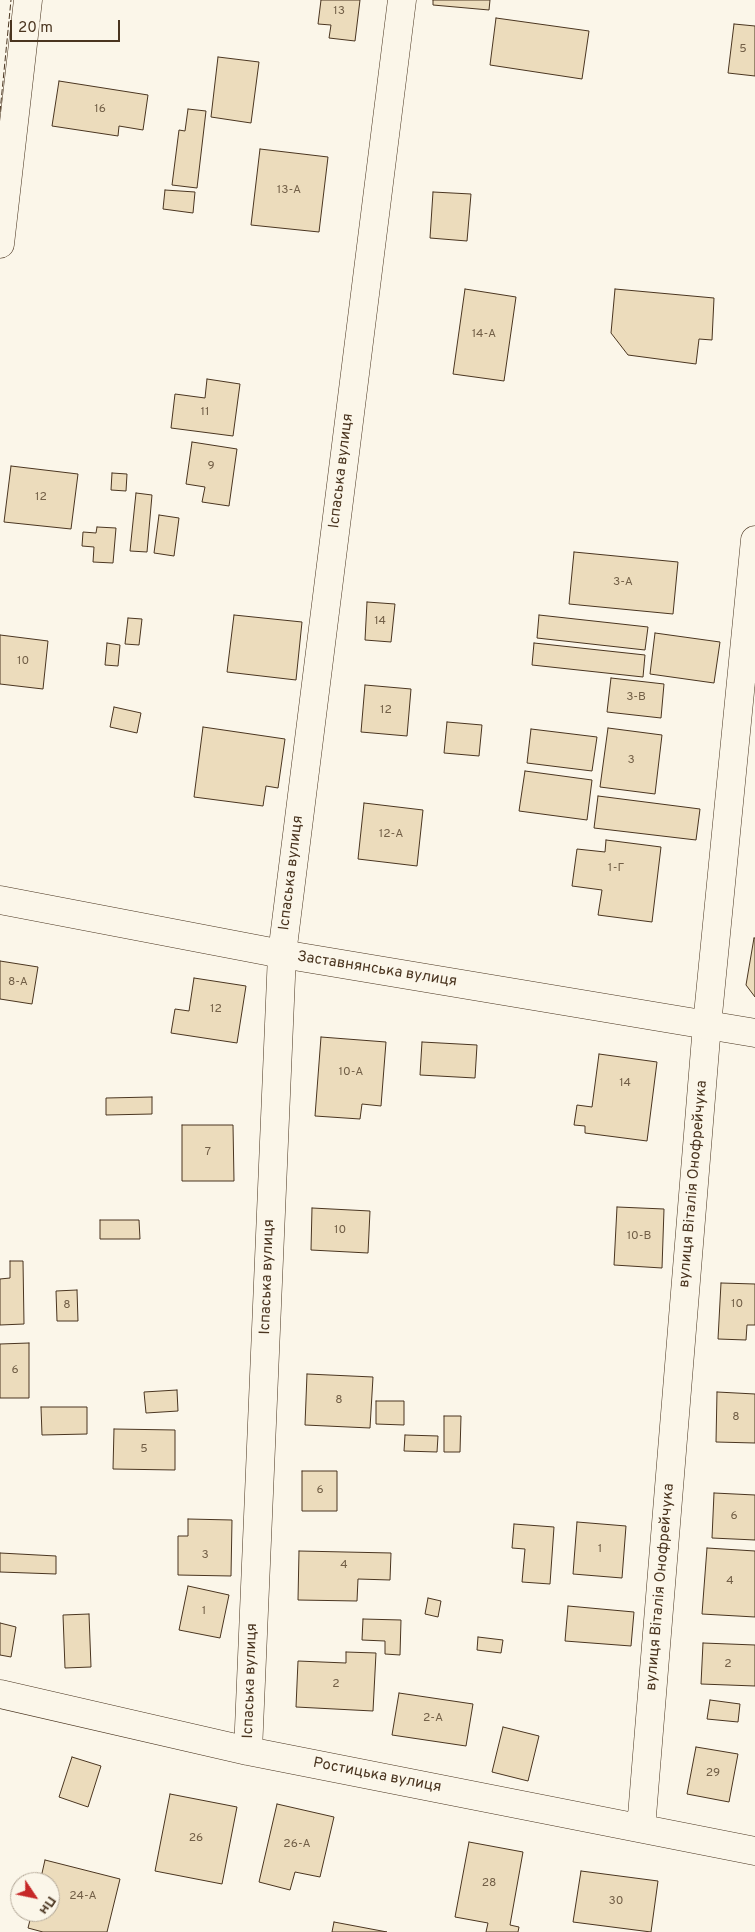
<!DOCTYPE html>
<meta charset="utf-8">
<style>
body{margin:0}
#map{position:relative;width:755px;height:1932px;overflow:hidden;background:#fbf6e9;font-family:Overpass,sans-serif}
canvas{display:block}
.north{position:absolute;left:10px;top:1872px;width:50px;height:50px;box-sizing:border-box;background:#fbf6e9;border:1px solid #b4a999;border-radius:50%;rotate:124deg;font-size:14px;font-weight:700;line-height:20px;text-align:center;color:#4a3520}
.north::after{content:'';display:block;margin:auto;width:18px;height:22px;background:#c62828;clip-path:polygon(50% 0,100% 100%,50% 72%,0 100%)}
.scale{position:absolute;left:10px;top:20px;width:110px;height:22px;box-sizing:border-box;border:2px solid #4a3520;border-top:0;padding-left:6px;font-size:15px;line-height:18px;white-space:nowrap;color:#4a3520;-webkit-text-stroke:4px #fbf6e9;paint-order:stroke}
</style>
<div id="map">
<canvas width="755" height="1932"></canvas>
<div class="north">Пн</div>
<div class="scale">20 m</div>
</div>
<script>
const g = document.querySelector('canvas').getContext('2d');
g.lineJoin = 'round';
function paint(path, color) { g.fillStyle = color; g.fill(path, 'evenodd'); }
const toPath = rows => new Path2D(rows.map(r => 'M' + r).join(''));
function trace(path, color, width, dash) { g.strokeStyle = color; g.lineWidth = width; g.lineCap = dash ? 'butt' : 'round'; g.setLineDash(dash || []); g.stroke(path); }
function label(font, color, halo, rows, align = 'center') {
  g.font = font + ' Overpass,sans-serif'; g.lineWidth = 4; g.setLineDash([]); g.textBaseline = 'middle'; g.strokeStyle = halo; g.fillStyle = color; for (const [text, x, y, turn = 0] of rows) {
    g.save(); g.translate(x, y); g.rotate((+turn || 0) * Math.PI / 180); g.textAlign = isNaN(turn) ? turn : align; if (halo) g.strokeText(text, 0, 0); g.fillText(text, 0, 0); g.restore();
  }
}
const building = toPath([
 [321,0,360,0,355,41,329,38,331,25,318,24,321,0],
 [433,0,490,0,489,10,433,5,433,0],
 [496,18,589,31,582,79,490,65,496,18],
 [734,24,755,26,755,76,728,73,734,24],
 [218,57,259,62,251,123,211,117,218,57],
 [59,81,148,95,143,130,119,126,118,136,52,126,59,81],
 [188,109,206,111,197,188,172,185,179,130,185,131,188,109],
 [260,149,328,157,319,232,251,225,260,149],
 [165,190,195,192,193,213,163,209,165,190],
 [433,192,471,194,467,241,430,238,433,192],
 [465,289,516,297,504,381,453,374,465,289],
 [615,289,714,298,712,340,699,339,696,364,628,355,611,333,615,289],
 [207,379,240,384,233,436,171,428,175,394,205,398,207,379],
 [192,442,237,449,229,506,202,502,205,487,186,484,192,442],
 [11,466,78,474,71,529,4,522,11,466],
 [112,473,127,474,126,491,111,490,112,473],
 [136,493,152,495,147,552,130,551,136,493],
 [159,515,179,518,174,556,154,553,159,515],
 [97,527,116,528,113,563,93,562,94,547,82,546,83,532,96,533,97,527],
 [574,552,678,562,673,614,569,604,574,552],
 [367,602,395,604,391,642,365,640,367,602],
 [234,615,302,622,296,680,227,672,234,615],
 [539,615,648,627,645,650,537,638,539,615],
 [128,618,142,619,139,645,125,644,128,618],
 [655,633,720,642,714,683,650,674,655,633],
 [0,635,48,641,43,689,0,684,0,635],
 [107,643,120,645,118,666,105,665,107,643],
 [534,643,645,655,643,677,532,665,534,643],
 [611,678,664,684,661,718,607,712,611,678],
 [365,685,411,689,407,736,361,732,365,685],
 [114,707,141,713,137,733,110,727,114,707],
 [447,722,482,725,479,756,444,753,447,722],
 [203,727,285,739,278,788,266,786,263,806,194,797,203,727],
 [608,728,662,735,655,794,600,787,608,728],
 [531,729,597,737,592,771,527,763,531,729],
 [525,771,592,780,587,820,519,811,525,771],
 [598,796,700,809,696,840,594,828,598,796],
 [364,803,423,810,417,866,358,859,364,803],
 [606,840,661,847,652,922,598,915,602,890,572,886,577,849,605,852,606,840],
 [754,938,755,938,755,997,746,985,754,938],
 [0,961,38,967,32,1004,0,999,0,961],
 [194,978,246,986,237,1043,171,1033,175,1009,189,1011,194,978],
 [321,1037,386,1042,381,1106,362,1104,360,1119,315,1116,321,1037],
 [422,1042,477,1045,475,1078,420,1075,422,1042],
 [599,1054,657,1062,647,1141,585,1133,585,1126,574,1125,577,1105,592,1107,599,1054],
 [152,1097,152,1114,106,1115,106,1098,152,1097],
 [182,1125,233,1125,234,1181,182,1181,182,1125],
 [617,1207,664,1209,662,1268,614,1265,617,1207],
 [312,1208,370,1211,368,1253,311,1250,312,1208],
 [100,1220,139,1220,140,1239,100,1239,100,1220],
 [10,1261,23,1261,24,1324,0,1325,0,1279,10,1278,10,1261],
 [721,1283,755,1284,755,1325,747,1325,746,1340,718,1339,721,1283],
 [77,1290,78,1321,57,1321,56,1291,77,1290],
 [29,1343,29,1398,0,1398,0,1344,29,1343],
 [307,1374,373,1377,370,1428,305,1425,307,1374],
 [177,1390,178,1411,146,1413,144,1392,177,1390],
 [717,1392,755,1394,755,1443,716,1442,717,1392],
 [376,1401,404,1401,404,1425,376,1424,376,1401],
 [41,1407,87,1407,87,1434,42,1435,41,1407],
 [444,1416,461,1416,460,1452,444,1452,444,1416],
 [114,1429,175,1430,175,1470,113,1469,114,1429],
 [405,1435,438,1436,437,1452,404,1451,405,1435],
 [302,1471,337,1471,337,1511,302,1511,302,1471],
 [714,1493,755,1495,755,1540,712,1538,714,1493],
 [188,1519,232,1520,231,1576,178,1575,178,1536,188,1536,188,1519],
 [577,1522,626,1526,622,1578,573,1574,577,1522],
 [514,1524,554,1527,550,1584,522,1582,525,1549,512,1548,514,1524],
 [707,1548,755,1551,755,1617,702,1614,707,1548],
 [299,1551,391,1553,390,1580,358,1579,357,1601,298,1600,299,1551],
 [0,1553,56,1556,56,1574,0,1572,0,1553],
 [188,1586,229,1595,220,1638,179,1630,188,1586],
 [428,1598,441,1601,438,1617,425,1614,428,1598],
 [568,1606,634,1612,631,1646,565,1641,568,1606],
 [89,1614,91,1667,65,1668,63,1615,89,1614],
 [363,1619,401,1620,400,1655,385,1654,385,1641,362,1640,363,1619],
 [0,1623,16,1627,11,1657,0,1655,0,1623],
 [478,1637,503,1640,501,1653,477,1650,478,1637],
 [703,1643,755,1645,755,1686,701,1684,703,1643],
 [346,1652,376,1653,373,1711,296,1707,298,1661,346,1663,346,1652],
 [399,1693,473,1704,466,1746,392,1735,399,1693],
 [710,1700,740,1704,738,1722,707,1719,710,1700],
 [503,1727,539,1736,528,1781,492,1772,503,1727],
 [696,1747,738,1754,729,1802,687,1794,696,1747],
 [72,1757,101,1766,88,1807,59,1797,72,1757],
 [170,1794,237,1807,222,1884,155,1871,170,1794],
 [277,1804,334,1817,320,1877,295,1872,290,1890,259,1882,277,1804],
 [469,1842,523,1852,510,1925,519,1927,518,1932,486,1932,488,1923,455,1917,469,1842],
 [45,1860,120,1879,107,1932,43,1932,28,1928,32,1912,50,1912,50,1882,40,1882,45,1860],
 [581,1871,658,1881,651,1932,573,1922,581,1871],
 [334,1922,387,1932,332,1932,334,1922]
]);
const minor = toPath([
 [0,244,28,0],
 [0,1694,248,1751,755,1851],
 [248,1751,282,954,402,0],
 [641,1828,707,1025,755,540]
]);
const tertiary = toPath([
 [0,900,282,954,755,1033]
]);
const fence = toPath([
 [0,112,11,0]
]);
const numberNames = [
 ["13",339,12],
 ["5",743,50],
 ["16",100,110],
 ["13-А",289,191],
 ["14-А",484,335],
 ["11",205,413],
 ["9",211,467],
 ["12",41,498],
 ["3-А",623,583],
 ["14",380,622],
 ["10",23,662],
 ["3-В",636,698],
 ["12",386,711],
 ["3",631,761],
 ["12-А",391,835],
 ["1-Г",616,869],
 ["8-А",18,983],
 ["12",216,1010],
 ["10-А",351,1073],
 ["14",625,1084],
 ["7",208,1153],
 ["10",340,1231],
 ["10-В",639,1237],
 ["10",737,1305],
 ["8",67,1306],
 ["6",15,1371],
 ["8",339,1401],
 ["8",736,1418],
 ["5",144,1450],
 ["6",320,1491],
 ["6",734,1517],
 ["1",600,1550],
 ["3",205,1556],
 ["4",344,1566],
 ["4",730,1582],
 ["1",204,1612],
 ["2",728,1665],
 ["2",336,1685],
 ["2-А",433,1719],
 ["29",713,1774],
 ["26",196,1839],
 ["26-А",297,1845],
 ["28",489,1884],
 ["24-А",83,1897],
 ["30",616,1902]
];
const streetNames = [
 ["Іспаська вулиця",342,471,-83],
 ["Іспаська вулиця",292,873,-83],
 ["Заставнянська вулиця",377,970,9],
 ["вулиця Віталія Онофрейчука",694,1184,-85],
 ["Іспаська вулиця",268,1277,-88],
 ["вулиця Віталія Онофрейчука",661,1587,-85],
 ["Іспаська вулиця",251,1681,-88],
 ["Ростицька вулиця",377,1776,11]
];
paint(building, '#ecdcbc');
trace(building, '#4a3520', 1);
trace(minor, '#4a3520', 29);
trace(tertiary, '#4a3520', 29);
trace(minor, '#fbf6e9', 28);
trace(tertiary, '#fbf6e9', 28);
trace(fence, '#4a3520', 1, [6, 2.5]);
label('12px', '#725f47', null, numberNames);
label('15px', '#4a3520', '#fbf6e9', streetNames);
</script>
